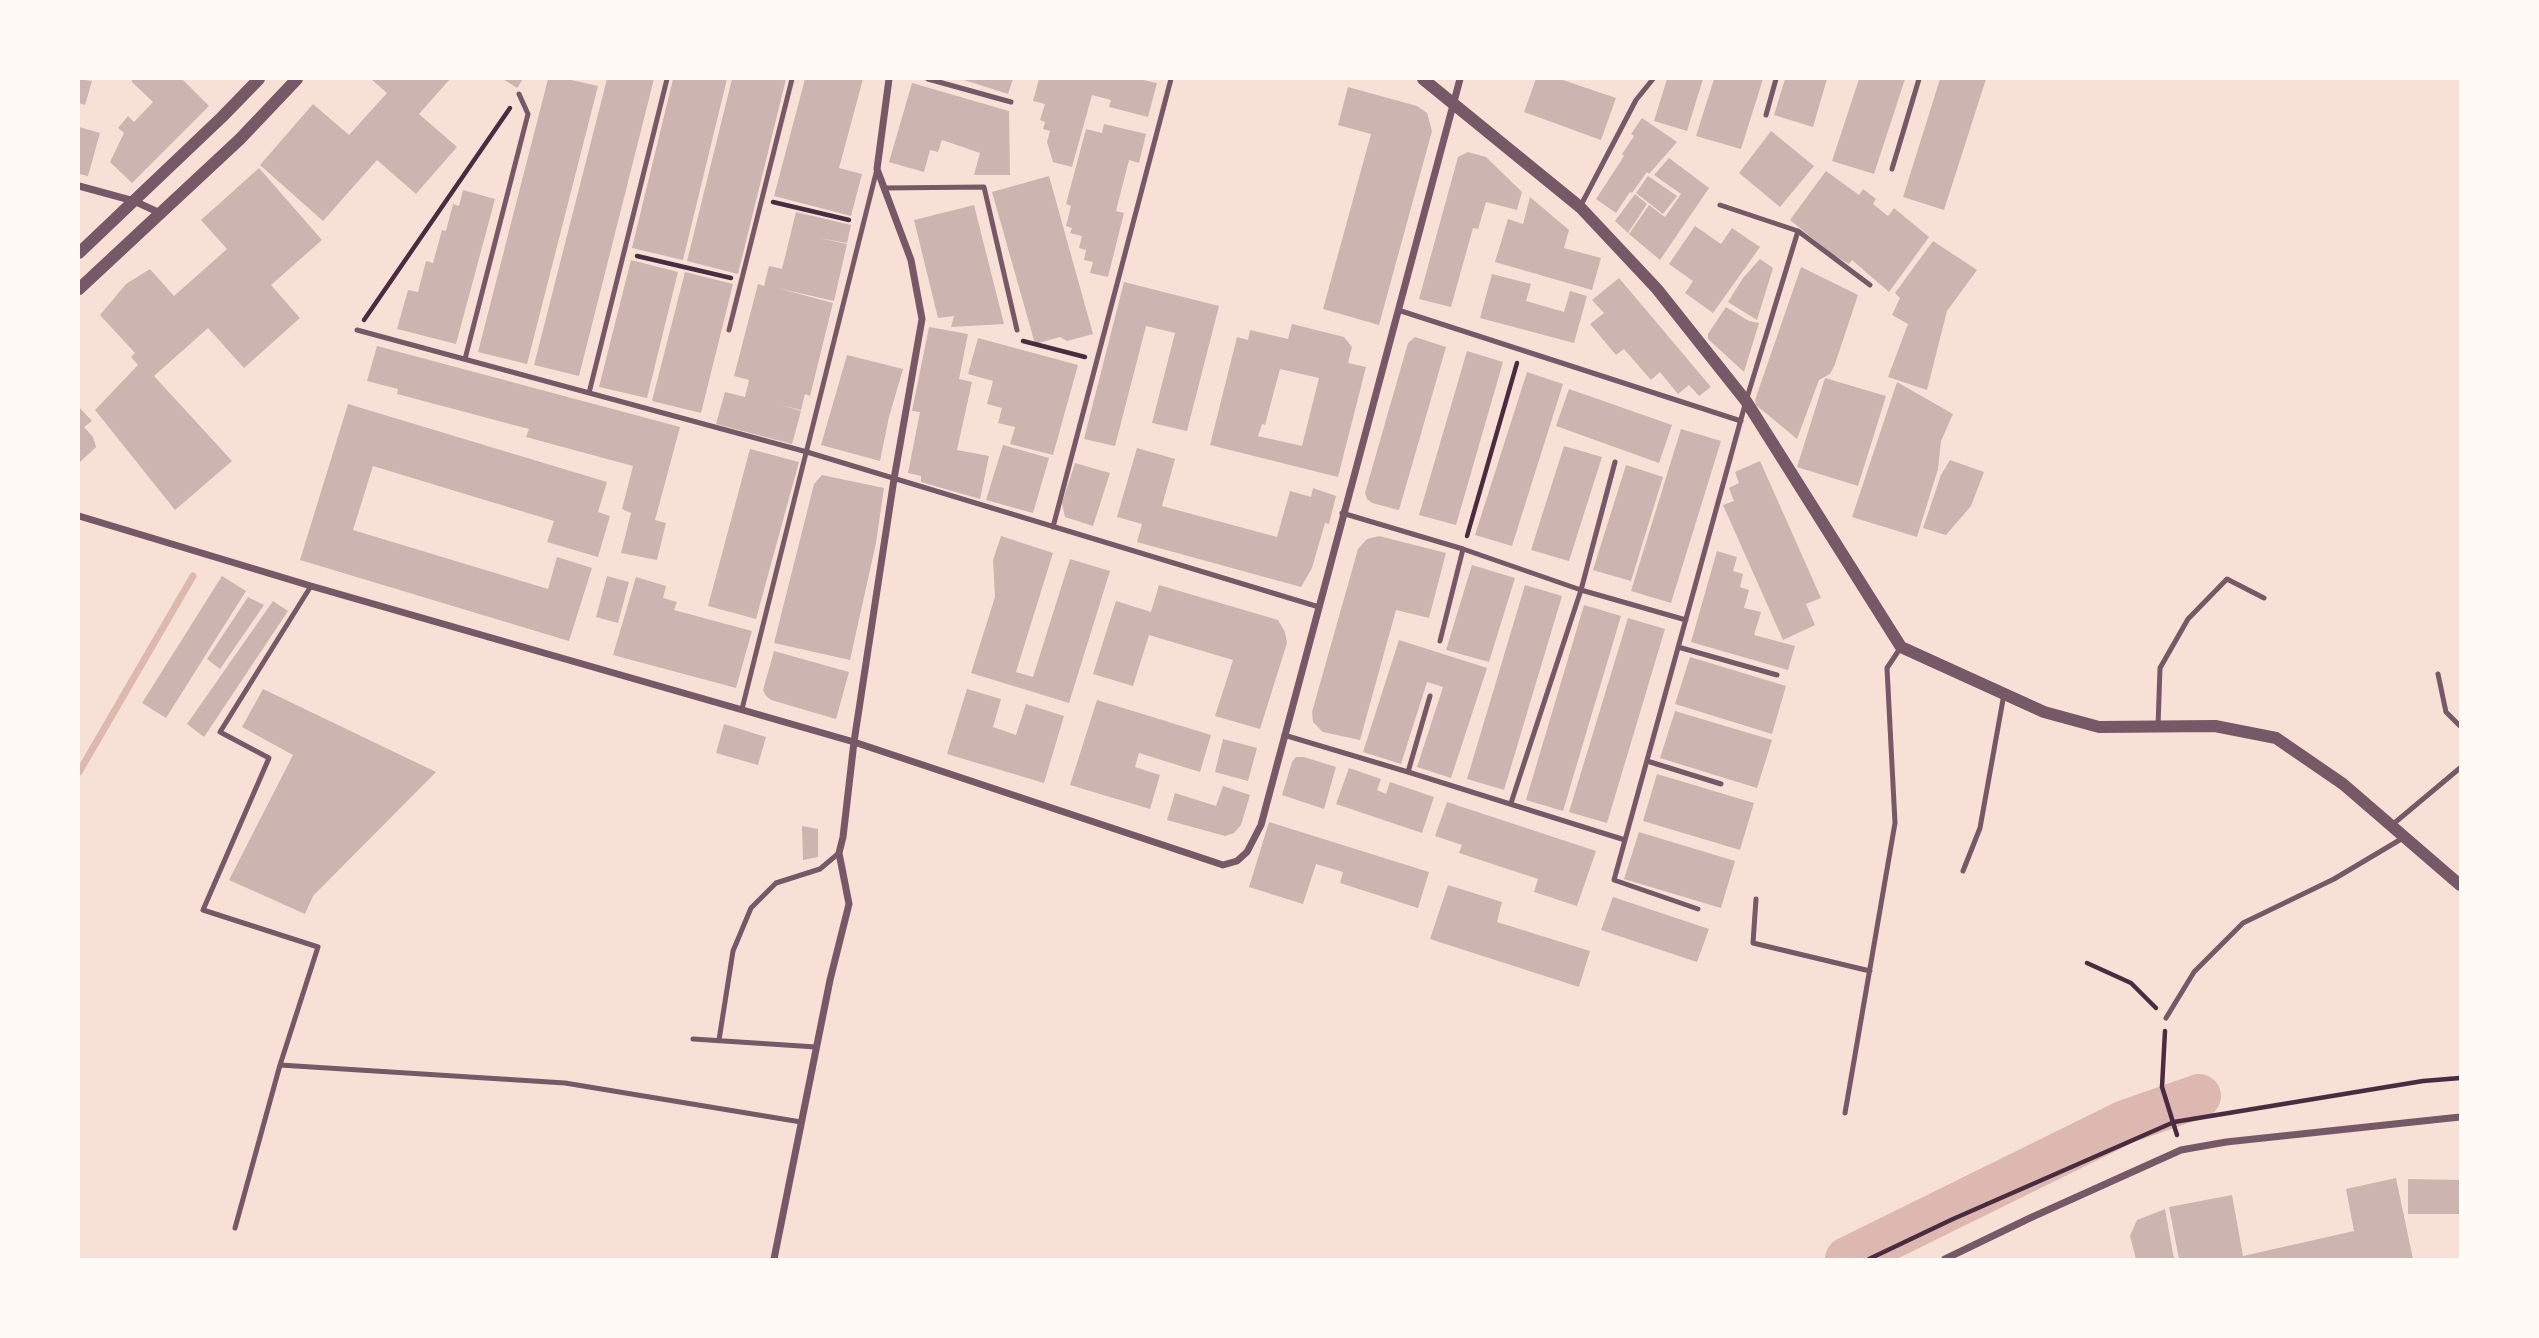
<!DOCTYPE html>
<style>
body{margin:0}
#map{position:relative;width:2539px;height:1338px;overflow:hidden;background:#f7e1d7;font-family:Jost,sans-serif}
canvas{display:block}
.frame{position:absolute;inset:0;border:80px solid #fffaf5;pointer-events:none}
</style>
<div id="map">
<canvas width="2539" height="1338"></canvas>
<div class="frame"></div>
</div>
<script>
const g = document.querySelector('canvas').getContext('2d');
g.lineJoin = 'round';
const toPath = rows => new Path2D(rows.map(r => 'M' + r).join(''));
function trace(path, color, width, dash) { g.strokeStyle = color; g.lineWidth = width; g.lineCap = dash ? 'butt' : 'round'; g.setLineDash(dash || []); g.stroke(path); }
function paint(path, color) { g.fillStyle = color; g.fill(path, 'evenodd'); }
const stream = toPath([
 [79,772,193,576]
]);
const river = toPath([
 [1847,1259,2125,1122,2199,1096]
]);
const building = toPath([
 [79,79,92,81,85,105,79,103],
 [132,79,182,79,209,106,132,183,110,162,124,133,118,128,128,116,134,122,153,102,132,82],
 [371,79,450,79,419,114,457,147,416,194,377,160,323,221,260,165,313,104,349,135,387,93],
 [503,79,523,79,517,88],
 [548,79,567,79,598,86,527,364,478,352],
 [607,79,654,79,579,376,534,365],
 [673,79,727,79,683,260,632,248],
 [732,79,786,79,738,274,687,261],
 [805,79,863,79,839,168,862,174,851,216,774,196],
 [961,79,1013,79,1008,94],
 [1039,79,1139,79,1157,83,1148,117,1109,107,1111,100,1092,95,1072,167,1053,162,1047,142,1050,131,1043,129,1045,122,1040,120,1045,104,1033,101],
 [1536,79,1560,79,1616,98,1601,140,1524,112],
 [1667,79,1703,79,1687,131,1654,121],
 [1714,79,1763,79,1741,149,1696,136],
 [1785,79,1827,79,1813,127,1774,115],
 [1859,79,1905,79,1874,174,1832,161],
 [1940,79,1986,79,1944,210,1903,197],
 [912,83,1009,111,1010,175,974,175,980,153,942,140,938,152,930,150,924,172,889,162],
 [1348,87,1417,106,1427,113,1432,131,1379,325,1323,309,1371,134,1338,125],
 [1642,118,1677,142,1649,174,1647,172,1632,193,1630,192,1616,213,1596,199,1624,156,1622,154,1634,136,1631,134],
 [1104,124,1146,134,1139,163,1129,160,1116,211,1124,213,1108,277,1090,273,1093,262,1084,260,1086,250,1079,248,1082,236,1070,233,1072,228,1066,226,1071,206,1066,204,1086,129,1102,133],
 [79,127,100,133,88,176,79,174],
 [1771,131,1814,166,1780,207,1739,173],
 [1468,152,1486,157,1522,192,1517,210,1486,202,1478,229,1473,228,1451,307,1419,299,1458,157],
 [1669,158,1709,188,1660,260,1629,234,1649,205,1665,217,1681,194,1654,175],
 [259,168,322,240,271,285,300,318,244,368,208,328,154,376,232,461,175,510,95,410,138,365,131,357,135,353,100,315,126,284,150,269,174,296,227,249,201,220],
 [1826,171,1859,195,1863,189,1876,199,1873,204,1888,216,1894,208,1929,237,1889,292,1852,260,1849,264,1833,255,1790,220],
 [1049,176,1093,334,1067,341,1060,337,1035,344,992,192],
 [1648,176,1677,196,1663,214,1636,193],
 [463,190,495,199,456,344,397,329,408,290,418,292,426,261,433,263,442,230,446,231,453,204,459,206],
 [1635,194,1647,204,1628,233,1615,221],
 [1530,197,1569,230,1564,248,1601,258,1592,290,1495,262,1508,219,1523,224],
 [974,205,1004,324,951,327,954,316,938,318,914,220],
 [796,212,851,225,847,243,819,238,847,244,834,301,777,288,833,303,810,396,805,394,801,410,781,405,801,411,792,444,716,424,725,392,745,397,749,380,734,376,758,284,764,286,769,266,782,269],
 [1695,226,1721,244,1732,228,1760,247,1713,313,1685,293,1693,281,1669,264],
 [1933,241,1977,270,1947,311,1927,390,1888,377,1908,324,1892,315,1900,298,1895,293],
 [1760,259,1773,268,1757,320,1728,302,1743,278],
 [631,260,678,272,647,398,599,387],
 [1801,267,1858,295,1835,364,1830,374,1819,380,1797,439,1756,405,1755,400],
 [685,272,733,284,701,413,652,401],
 [1492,274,1531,284,1526,301,1564,312,1570,291,1587,296,1574,343,1480,318],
 [1619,278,1711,387,1699,396,1689,385,1678,394,1660,372,1651,380,1624,349,1616,355,1590,324,1604,313,1592,300],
 [1124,282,1219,306,1187,431,1152,423,1175,333,1146,326,1115,446,1084,439],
 [1726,307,1749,321,1759,323,1744,372,1708,339,1708,334],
 [1292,324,1344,337,1352,347,1348,363,1366,367,1338,477,1210,445,1237,337,1248,340,1250,330,1288,339],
 [1280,369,1319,378,1302,446,1258,436,1262,424,1265,425],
 [929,327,968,334,959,379,972,382,957,450,989,456,980,499,921,482,921,476,908,473,920,412,912,411],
 [1415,337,1446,347,1399,510,1372,503,1367,499,1365,493,1408,343],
 [978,338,1078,365,1053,455,1010,444,1015,427,998,423,1002,408,987,404,993,381,968,374],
 [377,346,680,427,655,520,666,523,657,560,621,553,631,513,622,509,633,466,526,437,529,429,397,394,398,389,367,381],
 [1467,351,1503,362,1456,525,1419,515],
 [847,355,903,369,889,417,880,461,821,445],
 [1527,372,1563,384,1512,546,1475,535],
 [1825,378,1886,396,1858,486,1797,467],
 [1897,382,1953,414,1941,441,1938,469,1917,537,1852,517],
 [1569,389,1672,425,1659,463,1556,426],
 [348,404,607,482,598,512,610,516,598,557,547,542,554,521,373,466,353,530,548,589,557,557,592,568,569,641,300,560],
 [79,407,92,421,84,427,93,437,96,447,79,463],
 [1681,429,1721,441,1671,603,1631,591],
 [1003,445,1049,458,1033,513,986,500],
 [1564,446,1602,457,1569,561,1531,550],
 [1137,448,1175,459,1162,506,1277,537,1290,491,1311,497,1313,488,1336,496,1329,524,1325,523,1312,568,1301,587,1137,542,1142,524,1117,517],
 [750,449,799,462,756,619,708,606],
 [1950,460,1984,472,1971,506,1946,535,1923,528,1941,475],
 [1760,461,1821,598,1806,604,1815,625,1783,640,1723,505,1734,501,1729,488,1739,483,1735,472],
 [1075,463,1110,473,1093,526,1065,517,1062,503],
 [1626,465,1663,477,1631,581,1593,570],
 [822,475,884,488,876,543,850,660,774,643,814,484],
 [1001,536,1053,553,1016,672,1033,677,1070,559,1110,571,1069,703,971,673,995,597,993,560],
 [1379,536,1446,553,1429,618,1396,610,1360,740,1323,732,1313,722,1312,712,1358,549,1367,539],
 [1717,551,1737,557,1733,571,1743,574,1740,587,1749,590,1744,608,1761,612,1754,635,1795,646,1788,670,1691,642],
 [1472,565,1515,578,1489,662,1446,650],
 [222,576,246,591,166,718,142,703],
 [607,576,629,582,618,623,596,617],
 [636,577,666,586,663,598,677,602,674,610,752,631,736,688,613,655],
 [1159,585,1278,620,1285,632,1287,643,1260,729,1215,716,1233,660,1149,635,1133,686,1093,674,1116,601,1151,612],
 [1525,585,1562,596,1504,790,1467,779],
 [248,597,264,605,220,669,207,659],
 [273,601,288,611,204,737,187,724],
 [1584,605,1621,616,1563,811,1526,800],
 [1628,618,1665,629,1607,823,1569,812],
 [1399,640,1487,668,1451,778,1417,767,1443,687,1427,682,1401,764,1363,752],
 [774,651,849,672,836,719,771,700,766,696,763,690],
 [1690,657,1786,686,1772,734,1675,704],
 [263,689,436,772,313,896,305,914,229,880,293,755,242,727],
 [967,689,1001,699,993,727,1016,735,1026,704,1064,716,1044,783,947,754],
 [1097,700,1211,735,1200,772,1139,753,1135,767,1160,775,1150,809,1070,785],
 [1675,711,1772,740,1757,788,1660,758],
 [724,724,766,737,758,765,716,753],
 [1223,739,1257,748,1248,781,1215,772],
 [1296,757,1304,757,1336,767,1324,809,1282,795,1292,762],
 [1349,768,1381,779,1377,790,1386,794,1390,782,1434,797,1422,833,1336,804],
 [1657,774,1754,803,1740,850,1643,821],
 [1223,786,1250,795,1241,825,1234,833,1225,836,1167,820,1175,793,1216,806],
 [1447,802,1596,851,1577,906,1534,892,1538,879,1459,853,1462,845,1435,836],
 [1269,822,1429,872,1418,908,1340,883,1343,872,1316,864,1303,904,1249,887],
 [802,826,818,829,818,857,803,860],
 [1639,832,1735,861,1721,908,1624,879],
 [1448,885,1502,902,1497,922,1590,951,1579,987,1430,939],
 [1613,897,1709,929,1697,962,1601,930],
 [2396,1178,2413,1259,2179,1259,2169,1207,2232,1195,2243,1256,2354,1231,2346,1189],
 [2408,1179,2460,1180,2460,1214,2408,1214],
 [2165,1209,2174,1259,2136,1259,2130,1236,2137,1220]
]);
const path = toPath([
 [773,202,849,220],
 [637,256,731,278],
 [364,320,510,108],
 [1023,341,1085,357],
 [1467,536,1517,363],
 [2087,963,2131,983,2156,1008],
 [2165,1031,2162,1087,2177,1135],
 [1869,1259,1953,1219,2174,1122,2423,1081,2460,1078]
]);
const service = toPath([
 [928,79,1011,102],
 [1766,115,1776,79],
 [1892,169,1919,79],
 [884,188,984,187,1017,330],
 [1720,205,1798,231],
 [1580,207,1636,100,1653,79],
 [1398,310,1741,421],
 [357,330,807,452,1319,607],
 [729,330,792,79],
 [465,359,528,114,519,94],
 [589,393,667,79],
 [1342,513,1463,549,1581,590,1686,620],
 [1053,527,1171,79],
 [311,586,220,732,269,758,203,910,318,947,280,1065,565,1083,801,1122],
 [1440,641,1463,549],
 [1678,647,1777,675],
 [2438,674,2446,712,2460,726],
 [742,709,877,169],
 [2158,726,2160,668,2188,619,2227,579,2264,598],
 [1284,735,1408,772,1430,696],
 [1647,761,1721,784],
 [1408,772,1625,840],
 [1511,803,1581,590,1615,462],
 [2392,825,2460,768],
 [1963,871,1980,828,2004,694],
 [1756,899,1753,943,1870,971],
 [1698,909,1614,880,1746,401,1798,231,1870,285],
 [2166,1018,2194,972,2243,923,2334,879,2403,838],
 [693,1039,816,1047],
 [719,1040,733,951,751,908,776,883,820,869,839,853],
 [1845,1113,1895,823,1887,668,1901,647],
 [235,1228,280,1065]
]);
const minor = toPath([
 [79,186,134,201,160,213],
 [79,516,311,586,854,742,1223,865,1237,861,1247,852,1261,825,1460,79],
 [774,1259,830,980,849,904,839,853,843,837,854,742,894,479,922,319,911,260,877,169,889,79],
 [1945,1259,2030,1218,2181,1150,2226,1142,2460,1117]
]);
const tertiary = toPath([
 [1423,79,1580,207,1657,289,1746,401,1901,647,2044,712,2099,727,2215,726,2276,738,2343,784,2460,885],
 [79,253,222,117,259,79],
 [79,289,240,139,297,79]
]);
trace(stream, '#dcb8b0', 7);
trace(river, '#dcb8b0', 44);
paint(building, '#ccb4b1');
trace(path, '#4a2c40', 4.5);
trace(service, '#755966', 5);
trace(minor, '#755966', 7);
trace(tertiary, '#755966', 12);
</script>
